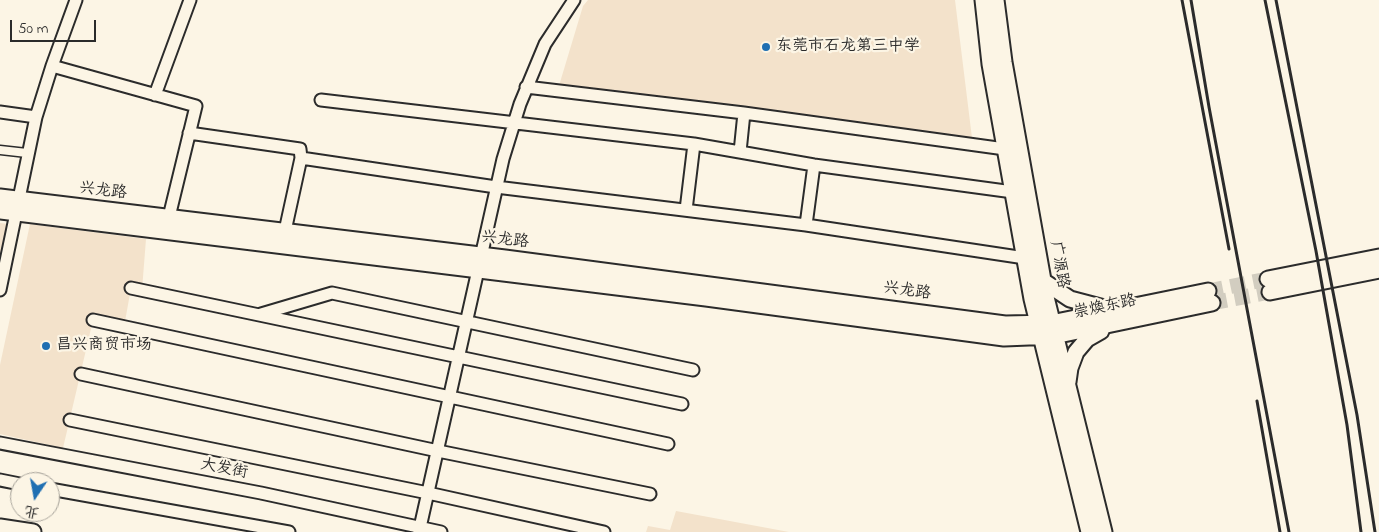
<!DOCTYPE html>
<meta charset="utf-8">
<style>
body{margin:0}
#map{position:relative;width:1379px;height:532px;overflow:hidden;background:#fcf5e5;font-family:"Indie Flower","LXGW WenKai TC",sans-serif}
canvas{display:block}
.north{position:absolute;left:10px;top:472px;width:50px;height:50px;box-sizing:border-box;background:#fcf5e5;border:1px solid #a8a49b;border-radius:50%;rotate:192deg;font-size:14px;font-weight:700;line-height:20px;text-align:center;color:#2b2b2b}
.north::after{content:'';display:block;margin:auto;width:18px;height:22px;background:#1f6fb2;clip-path:polygon(50% 0,100% 100%,50% 72%,0 100%)}
.scale{position:absolute;left:10px;top:20px;width:86px;height:22px;box-sizing:border-box;border:2px solid #2b2b2b;border-top:0;padding-left:6px;font-size:15px;line-height:18px;white-space:nowrap;color:#2b2b2b;-webkit-text-stroke:4px #fcf5e5;paint-order:stroke}
</style>
<div id="map">
<canvas width="1379" height="532"></canvas>
<div class="north">北</div>
<div class="scale">50 m</div>
</div>
<script>
const g = document.querySelector('canvas').getContext('2d');
g.lineJoin = 'round';
function paint(path, color) { g.fillStyle = color; g.fill(path, 'evenodd'); }
const toPath = rows => new Path2D(rows.map(r => 'M' + r).join(''));
function trace(path, color, width, dash) { g.strokeStyle = color; g.lineWidth = width; g.lineCap = dash ? 'butt' : 'round'; g.setLineDash(dash || []); g.stroke(path); }
function label(font, color, halo, rows, align = 'center') {
  g.font = font + ' "Indie Flower","LXGW WenKai TC",sans-serif'; g.lineWidth = 4.5; g.setLineDash([]); g.textBaseline = 'middle'; g.strokeStyle = halo; g.fillStyle = color; for (const [text, x, y, turn = 0] of rows) {
    g.save(); g.translate(x, y); g.rotate((+turn || 0) * Math.PI / 180); g.textAlign = isNaN(turn) ? turn : align; if (halo) g.strokeText(text, 0, 0); g.fillText(text, 0, 0); g.restore();
  }
}
const built = toPath([
 [588,0,955,0,972,138,558,89,583,6],
 [0,223,8,224,0,263],
 [30,224,146,239,142,290,131,288,124,327,93,320,63,448,0,434,0,365],
 [676,511,789,532,646,532,648,526,670,530]
]);
const secondaryTunnel = toPath([
 [1208,291,1268,279],
 [1212,303,1270,292]
]);
const pedestrian = toPath([
 [0,150,27,153]
]);
const minor = toPath([
 [52,66,196,106,169,217],
 [526,87,744,113,1005,149],
 [155,95,190,0],
 [321,100,694,144,814,165,1013,192],
 [0,112,36,117],
 [189,133,300,149,301,158,285,231],
 [740,152,744,113],
 [301,158,496,187,806,225,1025,258],
 [686,210,694,144],
 [806,225,814,165],
 [131,288,682,404],
 [0,290,36,117,52,66,76,0],
 [261,314,332,293,693,370],
 [93,320,668,444],
 [81,374,438,451,650,494],
 [70,420,428,493,604,532],
 [0,443,261,493,441,532],
 [0,480,20,484],
 [50,489,289,532],
 [419,532,503,159,520,104,545,44,574,0]
]);
const secondary = toPath([
 [983,0,990,64,1032,299,1089,532],
 [996,0,1004,62,1046,297,1104,532],
 [0,197,505,258,1005,324,1051,323,1208,291],
 [0,211,706,298,1004,338,1054,336,1212,303],
 [1268,279,1379,257],
 [1043,281,1070,299,1108,309],
 [1270,292,1379,270],
 [1068,382,1070,368,1076,352,1087,339,1101,331],
 [0,527,33,532]
]);
const rail = toPath([
 [1182,0,1229,249],
 [1191,0,1209,107,1289,532],
 [1265,0,1316,251,1347,425,1361,532],
 [1276,0,1357,415,1375,532],
 [1257,401,1280,532]
]);
const markers = [
 [766,47,5,"#1f6fb2"],
 [46,346,5,"#1f6fb2"]
];
const poiNames = [
 ["东莞市石龙第三中学",776,47],
 ["昌兴商贸市场",56,346]
];
const streetNames = [
 ["兴龙路",103,192,7],
 ["兴龙路",505,241,7],
 ["广源路",1058,265,80],
 ["兴龙路",907,292,8],
 ["崇焕东路",1105,308,-12],
 ["大发街",224,470,11]
];
paint(built, '#f3e2cb');
trace(secondaryTunnel, '#d2cdc0', 15, [15, 8]);
trace(pedestrian, '#2b2b2b', 11);
trace(minor, '#2b2b2b', 15);
trace(secondary, '#2b2b2b', 19);
trace(pedestrian, '#fcf5e5', 8);
trace(minor, '#fcf5e5', 11);
trace(secondary, '#fcf5e5', 15);
trace(rail, '#2b2b2b', 3);
for (const [x, y, r, color] of markers) { const dot = new Path2D(); dot.arc(x, y, r, 0, 2 * Math.PI); g.fillStyle = color; g.fill(dot); trace(dot, '#fcf5e5', 2); }
label('16px', '#2b2b2b', '#fcf5e5', poiNames, 'left');
label('16px', '#2b2b2b', '#fcf5e5', streetNames);
</script>
